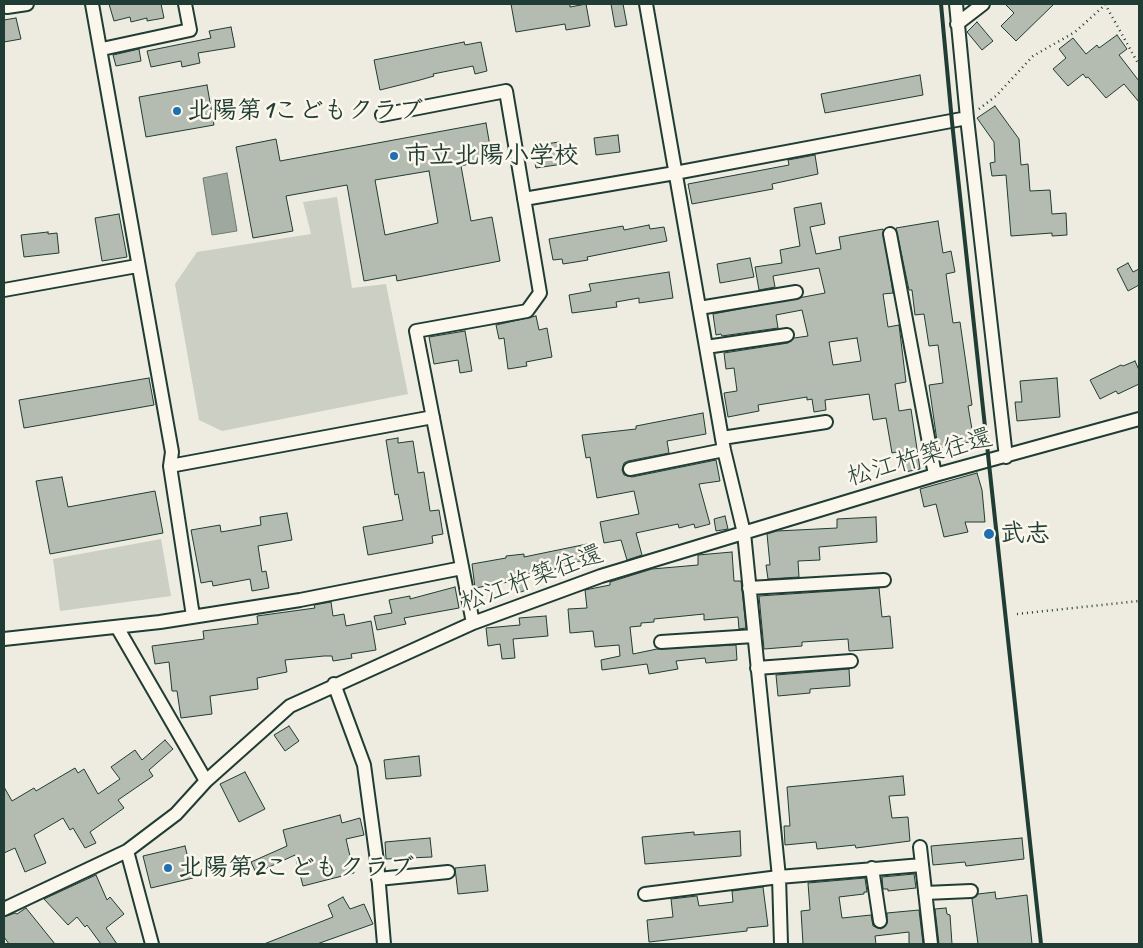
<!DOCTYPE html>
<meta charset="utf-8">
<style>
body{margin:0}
#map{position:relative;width:1143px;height:948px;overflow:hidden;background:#eeece1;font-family:Caveat,sans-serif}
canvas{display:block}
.frame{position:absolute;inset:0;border:5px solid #1f3d34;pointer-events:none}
</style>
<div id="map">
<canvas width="1143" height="948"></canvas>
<div class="frame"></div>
</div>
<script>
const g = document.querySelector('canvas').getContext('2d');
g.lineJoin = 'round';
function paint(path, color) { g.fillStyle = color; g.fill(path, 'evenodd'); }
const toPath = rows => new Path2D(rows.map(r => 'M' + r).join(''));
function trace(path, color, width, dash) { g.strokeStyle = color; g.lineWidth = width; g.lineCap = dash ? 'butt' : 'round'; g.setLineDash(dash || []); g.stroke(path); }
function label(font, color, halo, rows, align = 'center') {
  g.font = font + ' Caveat,"Klee One",sans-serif'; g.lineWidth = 5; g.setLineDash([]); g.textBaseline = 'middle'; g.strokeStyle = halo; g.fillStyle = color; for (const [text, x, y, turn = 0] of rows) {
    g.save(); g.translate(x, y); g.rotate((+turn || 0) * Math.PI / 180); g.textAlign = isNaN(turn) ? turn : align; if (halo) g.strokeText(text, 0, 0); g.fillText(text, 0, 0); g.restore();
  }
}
const green = toPath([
 [337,197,352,288,386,284,408,394,222,431,199,420,175,284,197,252,311,234,303,202],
 [161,539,171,596,60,611,53,559]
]);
const water = toPath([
 [227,173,237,231,212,235,203,178,227,173]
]);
const building = toPath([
 [109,4,161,4,164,18,147,21,147,18,131,22,130,17,114,21,109,4],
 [511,4,570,4,570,7,586,4,590,26,566,30,565,24,516,32,511,4],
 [611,4,623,4,627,25,615,27,611,4],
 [1005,4,1054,4,1016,41,1001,26,1014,13,1005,4],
 [16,18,21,39,4,42,4,20,16,18],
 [977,22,993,41,982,50,967,32,977,22],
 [231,27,235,47,198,53,200,63,182,67,181,61,151,67,147,51,211,38,209,31,231,27],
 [1117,35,1127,49,1119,55,1139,81,1139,102,1124,84,1106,98,1088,77,1086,78,1083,74,1068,86,1053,69,1066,58,1059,49,1073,38,1086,54,1097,45,1099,48,1117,35],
 [464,42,465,45,481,42,487,71,475,74,473,66,433,74,434,76,420,80,380,90,374,60,464,42],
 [139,49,141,61,116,66,113,55,139,49],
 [920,75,923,95,825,113,821,94,920,75],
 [207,85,214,125,146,137,139,97,207,85],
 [995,106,1019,139,1021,165,1028,164,1030,191,1050,190,1052,214,1066,213,1067,235,1052,236,1052,233,1011,236,1006,175,992,176,990,163,995,162,994,142,977,118,995,106],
 [486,123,492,158,461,166,471,221,492,217,500,261,397,281,396,275,364,281,347,185,286,196,293,231,253,238,236,147,276,139,280,161,486,123],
 [429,171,438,223,385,235,375,180,429,171],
 [618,135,620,152,596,155,594,138,618,135],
 [559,142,563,164,536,168,532,146,559,142],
 [815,155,818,174,772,184,773,189,692,204,688,184,789,165,788,160,815,155],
 [821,203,825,224,810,227,816,254,841,249,839,237,883,229,893,293,883,294,888,327,899,325,906,382,895,384,899,411,911,409,920,469,905,472,901,451,892,453,886,418,873,420,869,394,825,400,826,410,814,412,812,399,807,400,807,397,758,405,759,411,728,417,724,393,737,391,734,368,726,369,724,353,788,343,794,338,808,336,802,310,776,315,778,328,722,336,721,334,716,335,713,314,825,293,819,268,773,276,775,287,759,290,755,267,782,263,780,250,800,246,794,208,821,203],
 [857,338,861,361,833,365,829,342,857,338],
 [119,214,127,257,102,261,95,218,119,214],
 [938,221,943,253,951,251,955,272,946,274,953,323,960,322,972,405,968,406,974,441,938,448,929,385,943,383,938,345,929,346,924,314,915,315,912,290,909,290,896,228,938,221],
 [649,225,650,229,664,227,667,241,587,257,588,260,563,264,562,259,553,260,549,239,623,226,624,230,649,225],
 [48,232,48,234,57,233,59,253,24,257,21,235,48,232],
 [750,258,754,277,720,283,717,264,750,258],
 [1128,263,1133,272,1139,269,1139,285,1128,291,1117,269,1128,263],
 [669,272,673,298,639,303,639,298,616,302,617,307,572,313,569,295,591,291,589,284,669,272],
 [536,316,539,330,547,328,552,357,526,362,527,366,508,369,504,338,499,339,496,325,536,316],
 [465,331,472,371,460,373,458,360,434,364,429,337,465,331],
 [1135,361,1139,370,1139,384,1118,394,1116,391,1100,399,1090,380,1121,365,1123,366,1135,361],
 [149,378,154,405,24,428,19,400,149,378],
 [1057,378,1060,417,1017,421,1015,402,1022,402,1020,381,1057,378],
 [703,413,706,434,667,441,669,453,628,461,624,463,622,470,624,475,632,477,716,460,720,481,699,484,710,524,695,528,694,524,679,528,678,524,636,533,642,555,627,560,621,540,604,543,600,522,639,514,634,491,597,498,590,457,586,458,582,435,636,429,636,426,703,413],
 [398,438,398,443,413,441,418,473,424,472,430,511,439,510,443,534,432,536,433,543,368,555,363,527,403,520,398,494,395,495,386,440,398,438],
 [977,473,982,490,985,522,965,522,968,532,944,537,936,504,924,507,920,489,977,473],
 [62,477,68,507,155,491,163,533,50,554,36,481,62,477],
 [287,513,292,540,258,546,262,572,266,571,269,588,252,591,250,579,213,586,212,581,201,583,191,530,220,525,221,532,261,525,260,517,287,513],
 [725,516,728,529,716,531,714,519,725,516],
 [876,517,877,542,819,547,820,560,798,561,799,577,768,579,766,565,770,565,767,534,777,531,837,528,837,519,876,517],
 [592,543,594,559,555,565,556,569,524,574,529,589,518,593,514,581,475,588,472,564,506,558,506,556,524,554,524,557,592,543],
 [732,552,734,581,741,581,746,628,739,629,738,617,704,620,704,614,654,619,654,622,641,623,641,626,630,627,633,654,657,649,736,645,737,660,706,663,705,658,676,661,678,669,649,674,647,664,602,670,601,660,620,656,619,645,595,647,593,631,570,633,568,609,587,608,585,590,610,585,610,582,652,569,698,565,698,555,732,552],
 [455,587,459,608,404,618,406,624,377,630,374,616,392,613,389,600,410,596,410,599,455,587],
 [879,588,882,617,890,616,893,648,849,651,848,639,802,642,802,646,764,649,759,596,879,588],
 [331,602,333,616,344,614,346,626,371,621,376,650,351,654,352,658,333,661,332,656,324,656,285,660,287,672,257,678,258,689,210,696,212,714,181,718,177,691,172,691,169,662,155,664,152,646,204,639,203,631,258,624,257,616,315,608,314,605,331,602],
 [546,616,548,636,513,639,515,658,502,659,500,644,488,646,486,628,520,625,519,618,546,616],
 [849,669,850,686,810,689,810,693,778,696,776,675,849,669],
 [289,726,299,741,285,751,274,735,289,726],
 [165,740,173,749,149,770,153,776,118,800,124,808,90,832,96,843,85,848,73,828,70,830,63,818,34,835,46,863,25,872,15,848,4,853,4,787,12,801,34,788,36,791,75,768,78,773,84,769,98,794,120,779,111,767,135,750,142,760,165,740],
 [419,756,421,776,386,779,384,760,419,756],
 [245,772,265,809,239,822,220,784,245,772],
 [903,776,905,795,889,796,892,818,908,817,910,841,856,848,855,845,817,849,816,842,785,845,784,826,790,826,787,787,903,776],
 [340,815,342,823,360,818,364,835,346,839,354,873,303,886,295,855,256,873,251,862,287,846,283,830,340,815],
 [740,831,741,856,645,864,642,837,694,832,694,835,740,831],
 [430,838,432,857,386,859,385,842,430,838],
 [1022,838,1024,859,966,866,965,862,933,865,931,846,1022,838],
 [185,846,193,878,151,888,143,856,185,846],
 [485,865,488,891,458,894,455,868,485,865],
 [914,874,916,888,888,891,888,889,883,889,882,877,914,874],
 [96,875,107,900,110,897,124,914,106,928,117,944,101,944,87,925,85,927,77,917,68,925,44,899,96,875],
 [865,878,867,892,864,892,864,894,839,897,842,918,871,915,873,926,881,929,887,924,887,913,919,910,923,944,909,944,909,932,875,936,876,944,803,944,801,911,810,910,808,883,865,878],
 [763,887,768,926,747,928,747,931,649,942,647,920,673,917,671,899,697,896,699,906,733,902,732,891,763,887],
 [995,892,996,899,1027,895,1032,944,978,944,972,899,978,894,995,892],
 [343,897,350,909,364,904,373,924,317,944,264,944,333,917,328,905,343,897],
 [26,908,55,944,9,944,4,937,4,917,15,913,17,914,26,908],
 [946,908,947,914,950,915,952,944,939,944,935,909,946,908]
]);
const path = toPath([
 [1105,4,1139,65],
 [979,109,996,96,1033,56,1075,32,1106,4],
 [1017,614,1139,601]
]);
const minor = toPath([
 [92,4,172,452,170,466,193,616],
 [646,4,724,450,744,533,779,877,781,944],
 [956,4,967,118,1006,457],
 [7,7,27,4],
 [957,24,983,4],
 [102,49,190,30,185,4],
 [382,115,506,91,540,293,527,311,416,331,473,623],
 [524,199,675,173,967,118],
 [890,234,935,475],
 [4,290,137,266],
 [699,308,796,292],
 [706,347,787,335],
 [722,438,826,422],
 [170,466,433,417],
 [630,469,724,450],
 [749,588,884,580],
 [117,627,206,781],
 [4,639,160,622,300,600,462,568],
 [661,642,754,636],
 [757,668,851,661],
 [334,684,364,765,377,861,384,944],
 [920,847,931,944],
 [127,851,152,944],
 [872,868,880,921],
 [378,879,448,872],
 [925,893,971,891],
 [645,894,779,877,922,865],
 [4,909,127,851,176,814,206,781,290,706,473,623,601,576,935,475,1139,419]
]);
const rail = toPath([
 [941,4,952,122,1041,944]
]);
const markers = [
 [177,111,5,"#1f6fb2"],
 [394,156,5,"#1f6fb2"],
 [989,534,6,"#1f6fb2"],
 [168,868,5,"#1f6fb2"]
];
const poiNames = [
 ["北陽第1こどもクラブ",187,111],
 ["市立北陽小学校",404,156],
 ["武志",1000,534],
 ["北陽第2こどもクラブ",178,868]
];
const streetNames = [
 ["松江杵築往還",920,458,-16],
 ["松江杵築往還",532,579,-20]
];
paint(green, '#cbcfc4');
paint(water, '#9fa89f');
trace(water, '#6c7d74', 1);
paint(building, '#b4bbb0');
trace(building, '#1f3d34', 1);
trace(minor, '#1f3d34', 16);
trace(path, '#1f3d34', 2.5, [1, 4]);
trace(minor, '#fbf7ec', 12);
trace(rail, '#1f3d34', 4);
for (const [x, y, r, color] of markers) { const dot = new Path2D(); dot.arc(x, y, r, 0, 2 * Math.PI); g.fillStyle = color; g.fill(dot); trace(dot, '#fbf7ec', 2); }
label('bold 25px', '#1f3d34', '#fbf7ec', poiNames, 'left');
label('25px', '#1f3d34', '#fbf7ec', streetNames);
</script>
